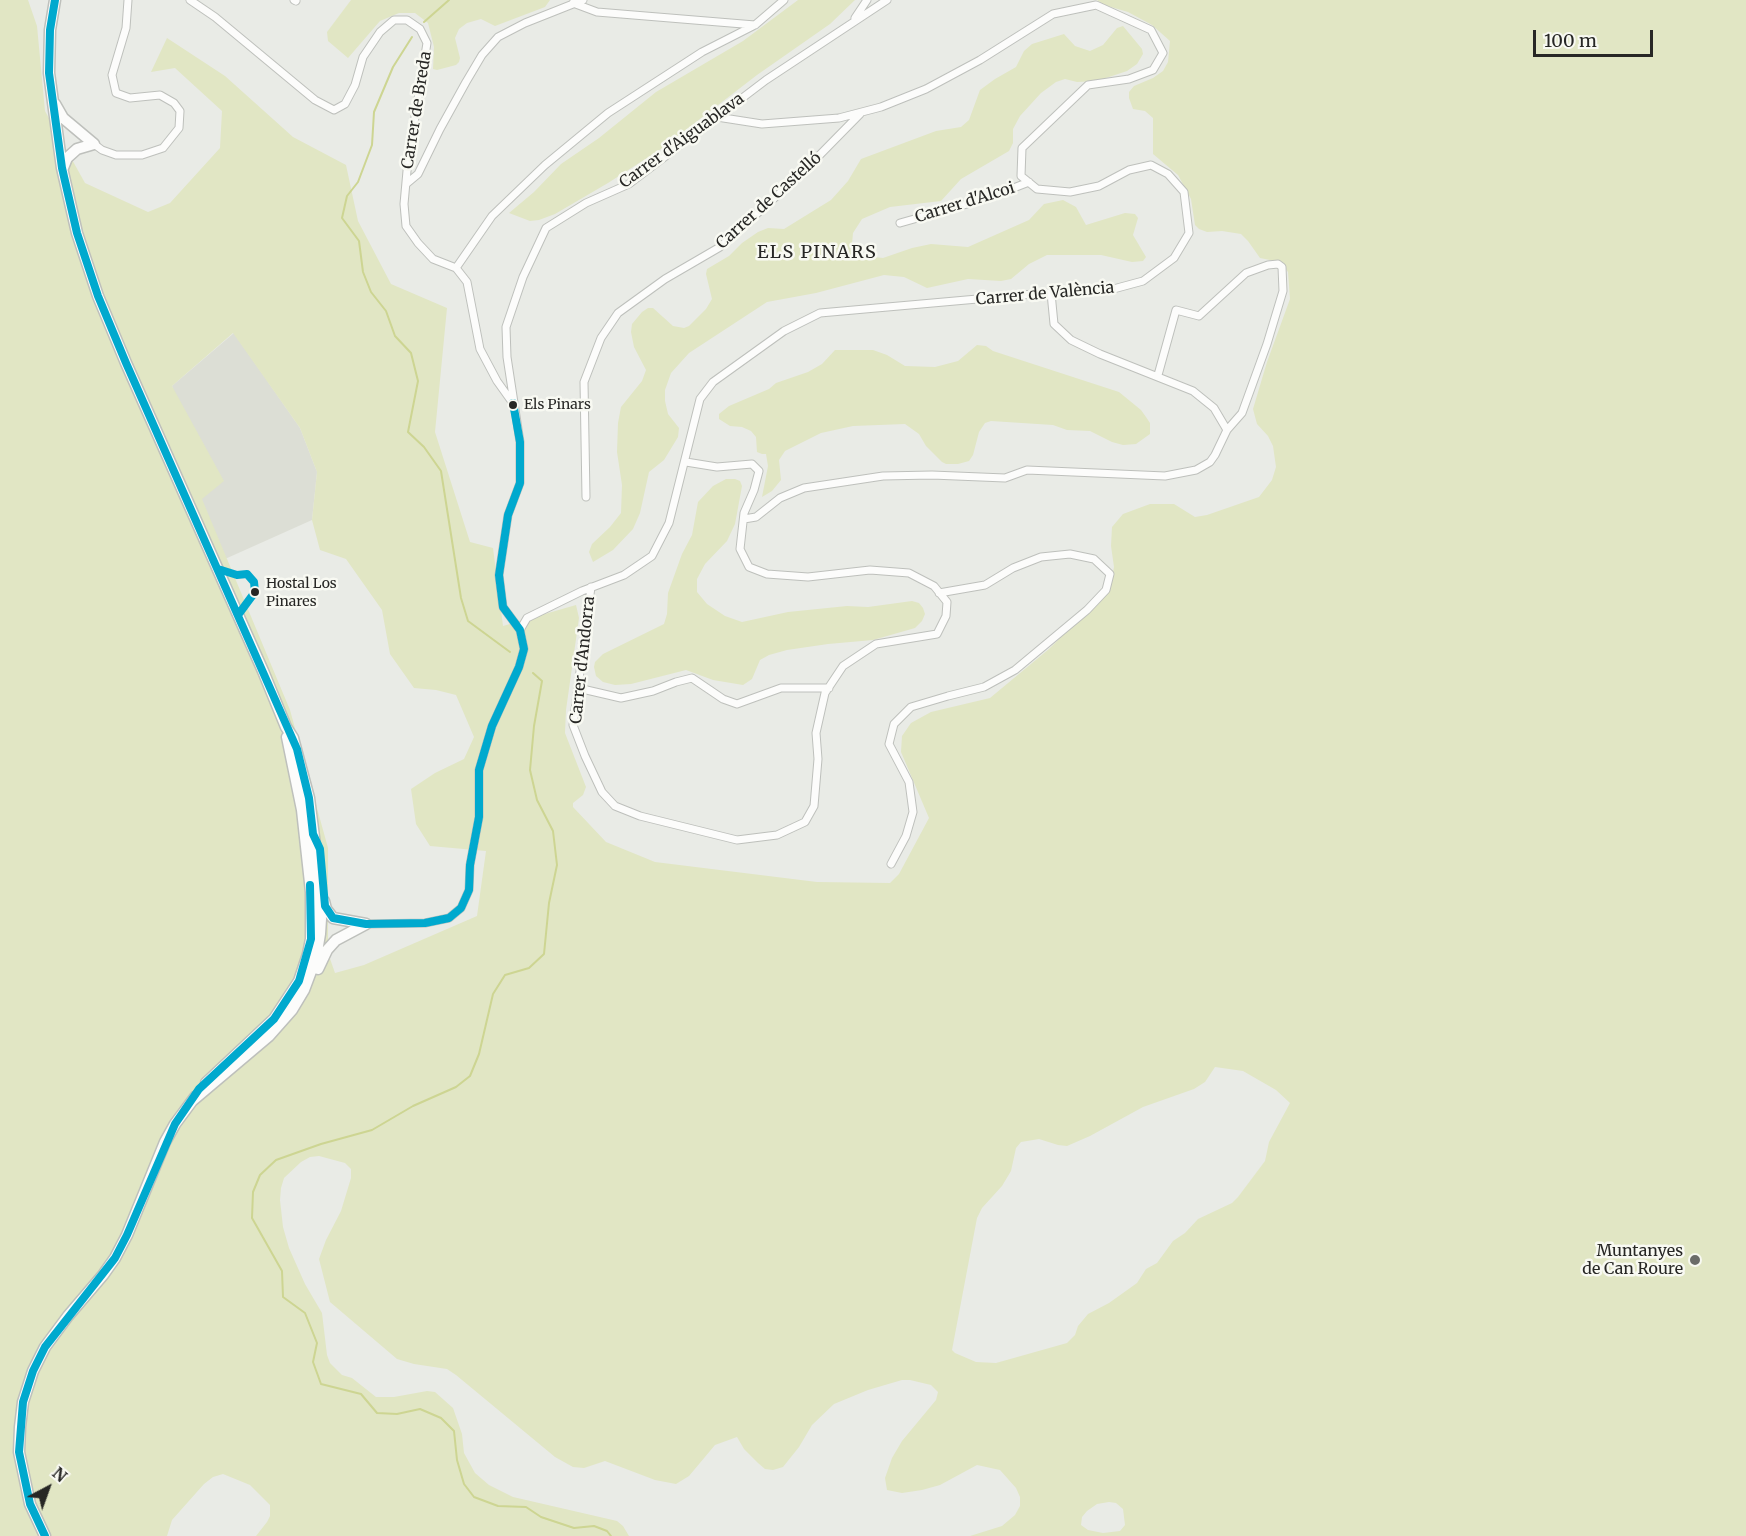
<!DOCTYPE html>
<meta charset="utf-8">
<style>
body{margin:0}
#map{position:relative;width:1746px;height:1536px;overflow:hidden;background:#e9ebe6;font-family:Merriweather,serif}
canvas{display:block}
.north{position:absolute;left:18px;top:1458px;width:60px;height:60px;-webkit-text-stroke:4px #f8f9f2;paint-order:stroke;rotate:41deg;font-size:16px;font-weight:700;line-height:24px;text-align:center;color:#272725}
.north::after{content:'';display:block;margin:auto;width:21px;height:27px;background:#272725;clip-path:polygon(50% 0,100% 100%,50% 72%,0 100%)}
.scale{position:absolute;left:1533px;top:30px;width:120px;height:27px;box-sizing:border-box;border:3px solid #272725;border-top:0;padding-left:8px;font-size:18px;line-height:21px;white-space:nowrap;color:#272725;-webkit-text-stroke:4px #f8f9f2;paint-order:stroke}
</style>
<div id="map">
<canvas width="1746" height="1536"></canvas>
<div class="north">N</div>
<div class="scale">100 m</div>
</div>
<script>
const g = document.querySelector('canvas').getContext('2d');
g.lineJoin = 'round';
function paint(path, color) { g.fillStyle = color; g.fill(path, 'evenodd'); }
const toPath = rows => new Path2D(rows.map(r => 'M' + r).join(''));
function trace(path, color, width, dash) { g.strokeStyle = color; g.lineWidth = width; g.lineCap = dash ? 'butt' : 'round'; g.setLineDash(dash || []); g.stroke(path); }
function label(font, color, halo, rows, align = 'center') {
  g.font = font + ' Merriweather,serif'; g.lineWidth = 5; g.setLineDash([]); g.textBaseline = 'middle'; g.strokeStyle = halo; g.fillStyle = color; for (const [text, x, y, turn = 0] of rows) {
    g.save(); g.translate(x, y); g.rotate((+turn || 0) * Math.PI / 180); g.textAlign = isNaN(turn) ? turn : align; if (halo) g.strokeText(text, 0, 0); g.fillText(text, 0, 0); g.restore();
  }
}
const built = toPath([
 [234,333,300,428,317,472,312,520,225,559,201,499,172,386]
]);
const green = toPath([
 [0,0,28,0,37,26,45,111,85,183,148,212,170,203,220,148,222,111,175,68,151,72,167,38,225,76,293,137,346,165,358,221,391,284,447,308,435,432,470,542,493,548,503,626,576,605,579,618,566,710,565,733,586,787,583,795,573,803,573,807,606,842,655,862,817,882,890,883,899,874,929,818,901,752,902,736,911,723,931,712,990,698,1049,649,1110,588,1114,567,1111,546,1112,527,1123,514,1150,504,1174,504,1195,517,1207,515,1259,497,1272,480,1276,467,1273,446,1268,436,1257,424,1253,409,1267,362,1290,299,1288,272,1285,268,1275,261,1260,258,1248,241,1241,234,1222,231,1207,232,1199,229,1195,225,1191,199,1178,175,1153,154,1153,118,1145,111,1133,109,1129,98,1129,92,1134,86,1153,78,1163,71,1168,62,1170,41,1152,25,1128,12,1104,5,1097,0,1746,0,1746,1536,970,1536,1002,1526,1015,1515,1020,1506,1020,1497,1016,1488,1000,1470,977,1465,940,1485,922,1490,902,1493,887,1490,885,1478,892,1458,902,1441,936,1400,938,1392,931,1385,910,1380,902,1380,868,1390,834,1404,812,1425,799,1447,783,1467,773,1470,765,1469,758,1463,744,1449,737,1437,715,1445,689,1476,676,1484,655,1480,605,1461,584,1468,573,1467,555,1457,456,1375,447,1369,414,1364,397,1359,330,1302,319,1259,326,1240,341,1211,351,1178,351,1169,345,1163,319,1156,310,1157,301,1162,284,1178,281,1188,280,1200,283,1227,289,1248,305,1284,322,1313,327,1355,330,1363,342,1375,352,1378,376,1397,394,1397,427,1391,435,1392,453,1408,462,1434,464,1453,475,1473,489,1485,513,1497,617,1521,623,1526,629,1536,256,1536,267,1522,270,1516,270,1505,250,1485,223,1474,213,1477,204,1484,172,1520,167,1536,0,1536],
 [233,333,300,428,317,472,312,520,320,550,346,559,382,610,390,654,414,688,436,690,456,695,474,737,464,759,435,773,411,789,416,824,430,846,486,851,477,916,364,965,335,973,328,953,328,848,290,710,202,499,224,481,172,386],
 [1215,1067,1243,1071,1276,1090,1290,1103,1269,1142,1265,1161,1238,1197,1232,1203,1198,1219,1185,1233,1173,1241,1157,1263,1146,1269,1137,1283,1109,1303,1088,1314,1078,1326,1075,1335,1067,1343,996,1363,976,1362,955,1353,952,1350,977,1218,982,1208,1002,1186,1011,1171,1016,1148,1021,1142,1039,1139,1058,1145,1067,1146,1090,1136,1143,1107,1194,1089,1205,1082],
 [1109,1502,1116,1503,1123,1509,1125,1525,1120,1531,1103,1533,1088,1530,1081,1525,1082,1517,1087,1511,1097,1504],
 [351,0,550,0,545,7,495,26,481,19,467,23,459,29,455,38,460,58,459,62,456,65,437,70,433,69,434,47,428,23,415,13,399,13,380,21,348,58,328,41,327,32],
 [798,0,855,0,830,24,757,75,661,149,608,183,555,214,539,220,530,221,509,213,534,192,561,164,599,138,656,92,743,41],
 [1123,26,1142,49,1143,54,1137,64,1127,71,1097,81,1077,82,1065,79,1056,82,1041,93,1020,116,1013,129,1013,143,1009,151,961,179,941,201,890,207,862,219,853,233,852,244,855,249,865,256,883,258,912,248,931,244,968,247,1029,220,1044,204,1063,200,1076,207,1086,225,1125,213,1135,214,1138,218,1133,235,1146,257,1143,261,1132,262,1101,255,1047,255,1029,264,1011,279,1001,281,968,279,927,288,904,277,884,275,816,293,767,302,689,353,671,373,665,390,665,401,668,414,679,428,678,437,664,460,649,472,640,513,633,529,613,550,593,562,589,552,592,544,610,527,621,513,622,485,617,452,618,423,621,407,642,381,646,370,634,347,631,332,632,324,642,312,648,308,653,308,673,326,684,328,689,326,706,309,712,299,706,274,707,269,729,256,742,243,758,232,768,228,784,229,831,200,848,181,861,159,936,131,961,127,969,120,980,90,995,79,1016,67,1024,51,1032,44,1064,34,1075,46,1090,51,1103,45,1117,28],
 [977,345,986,346,993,351,1119,392,1141,410,1146,417,1150,423,1150,434,1136,444,1123,445,1112,442,1090,431,1067,430,1053,425,991,421,985,423,979,432,973,455,969,461,958,464,946,464,942,462,926,446,919,434,905,424,853,426,821,433,785,451,779,460,781,480,772,491,762,497,768,466,766,454,762,454,757,452,756,437,751,431,742,427,730,426,719,419,719,414,729,406,769,389,776,383,808,372,822,364,835,350,873,350,887,355,905,366,935,367,958,361],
 [726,479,735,479,740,481,742,486,735,524,727,541,705,564,697,579,697,592,707,604,725,616,742,622,788,612,847,606,868,607,912,601,919,603,923,608,925,614,922,621,915,628,873,640,828,644,787,650,769,655,760,660,752,679,743,685,713,680,686,670,631,684,615,685,603,682,596,676,594,667,595,662,603,654,664,624,667,614,668,593,682,554,692,535,698,502,713,486]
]);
const stream = toPath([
 [424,22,449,0],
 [412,37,393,67,374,112,372,145,358,182,347,196,342,218,359,241,363,272,371,292,386,311,395,336,411,353,418,381,408,432,424,447,441,471,461,598,468,621,510,652],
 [533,673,542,681,534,726,530,770,537,800,553,831,557,865,549,903,544,954,529,968,505,975,493,994,479,1054,470,1076,456,1087,413,1106,372,1130,321,1144,276,1160,260,1175,253,1192,252,1218,282,1271,283,1297,305,1313,317,1343,313,1362,321,1384,361,1394,377,1413,397,1414,420,1409,441,1418,454,1431,457,1460,464,1484,474,1497,498,1506,526,1507,541,1517,574,1528,594,1526,607,1531,611,1536]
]);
const minor = toPath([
 [190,0,215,17,315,100,334,110,345,104,355,85,363,57,380,32,394,20,407,20,420,29,427,43,408,160,404,204,406,226,418,243,433,259,456,268,467,282,480,349,497,381,512,402],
 [294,0,296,1],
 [573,3,597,12,755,25],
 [855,18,867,0],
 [94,144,102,150,116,155,142,155,163,148,179,128,180,111,174,103,160,95,130,98,116,93,112,75,126,28,128,0],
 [406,184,418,174,440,129,466,82,482,55,498,37,525,23,583,0],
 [900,223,985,199,1029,182],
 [456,268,492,216,545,165,608,113,702,52,755,25,784,0],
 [1158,375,1176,310,1199,316,1246,273,1268,265,1278,264,1282,267,1283,291,1267,344,1242,413,1227,430],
 [586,497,584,382,601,338,618,313,665,279,720,247,800,175,860,114],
 [744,519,756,517,780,498,804,488,883,476,932,475,1005,478,1027,470,1165,476,1196,470,1210,462,1215,455,1227,430,1214,408,1193,391,1100,354,1071,340,1054,324,1051,293],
 [591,587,573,725,585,756,602,792,615,806,640,816,737,840,777,835,805,822,814,806,818,759,816,733,825,693,843,666,876,644,937,634,946,616,947,602,934,586,909,573,870,570,808,577,767,574,749,567,740,549,744,513,754,490,759,471,752,464,717,467,686,462],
 [520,630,527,618,582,591,624,575,652,556,669,523,700,399,713,382,784,331,820,313,1045,293,1106,291,1143,281,1174,258,1189,233,1184,192,1168,174,1151,165,1129,170,1099,186,1070,192,1037,189,1021,176,1022,148,1088,85,1129,79,1153,70,1163,53,1151,30,1096,5,1053,14,980,60,926,89,881,107,839,118,762,124,717,117],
 [578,688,621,698,653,691,676,682,692,678,723,699,737,704,781,688,829,688],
 [891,864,906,836,913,812,909,782,889,744,894,724,911,707,948,696,984,687,1015,670,1087,610,1106,590,1110,574,1094,559,1070,554,1041,557,1013,568,985,585,939,593],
 [366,924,425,923,449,918,461,908,469,890,470,865,479,817,479,770,492,726,519,667,524,649,520,630,503,607,499,575,508,515,520,483,520,442,507,357,506,327,523,277,546,228,586,203,629,184,766,80,887,0]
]);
const primary = toPath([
 [55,0,50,30,49,73,62,168,77,233,98,296,126,363,263,671,286,727,293,738,309,798,318,868,321,919,320,934,316,958,304,990,292,1010,269,1036,192,1101],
 [55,104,63,118,94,144,77,149,67,158,63,168],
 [324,901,326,909,333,918,366,924],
 [318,969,327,950,336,940,366,924],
 [206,1083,274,1019,299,981,308,954,311,939,311,892,302,810,287,737],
 [45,1536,30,1504,19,1452,20,1427,23,1402,33,1371,45,1347,68,1316,103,1275,115,1258,127,1235,165,1142,175,1124,195,1097]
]);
const bus1 = toPath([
 [55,0,50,30,49,73,62,168,77,233,98,296,126,363,297,749,309,798,313,834,320,849,325,906,333,918,366,924,425,923,449,918,461,908,469,890,470,865,479,817,479,770,492,726,519,667,524,649,520,630,503,607,499,575,508,515,520,483,520,442,513,403],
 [218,569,237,575,247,574,254,582,255,592,238,615],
 [45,1536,30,1504,19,1452,23,1402,33,1371,45,1347,115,1258,127,1235,175,1124,199,1089,274,1019,299,981,311,939,310,885]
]);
const markers = [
 [513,405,5,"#272725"],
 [255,592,5,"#272725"],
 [1695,1260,6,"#6b6c69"]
];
const busNames = [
 ["Els Pinars",524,405],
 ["Hostal Los",266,584],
 ["Pinares",266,602]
];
const streetNames = [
 ["Carrer de Breda",417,110,-81],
 ["Carrer d'Aiguablava",682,141,-36],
 ["Carrer de Castelló",769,201,-42],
 ["Carrer d'Alcoi",965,203,-17],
 ["Carrer de València",1045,294,-5],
 ["Carrer d'Andorra",583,660,-84]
];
const poiNames = [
 ["Muntanyes",1683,1251],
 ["de Can Roure",1683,1269]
];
const neighbourhoodNames = [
 ["ELS PINARS",817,253]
];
paint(built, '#dcded5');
paint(green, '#e1e6c4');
trace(stream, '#cdd592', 2);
trace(minor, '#bec0bc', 9);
trace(primary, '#bec0bc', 13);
trace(minor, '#fcfcfb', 7);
trace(primary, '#fcfcfb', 10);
trace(bus1, '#00a9ce', 8);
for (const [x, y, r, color] of markers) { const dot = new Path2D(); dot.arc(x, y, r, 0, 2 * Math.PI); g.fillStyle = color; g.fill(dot); trace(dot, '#f8f9f2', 2); }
label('14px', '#272725', '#f8f9f2', busNames, 'left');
label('16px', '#272725', '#f8f9f2', streetNames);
label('16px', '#272725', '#f8f9f2', poiNames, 'right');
g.letterSpacing = '1.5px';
label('18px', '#272725', '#f8f9f2', neighbourhoodNames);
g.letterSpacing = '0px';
</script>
